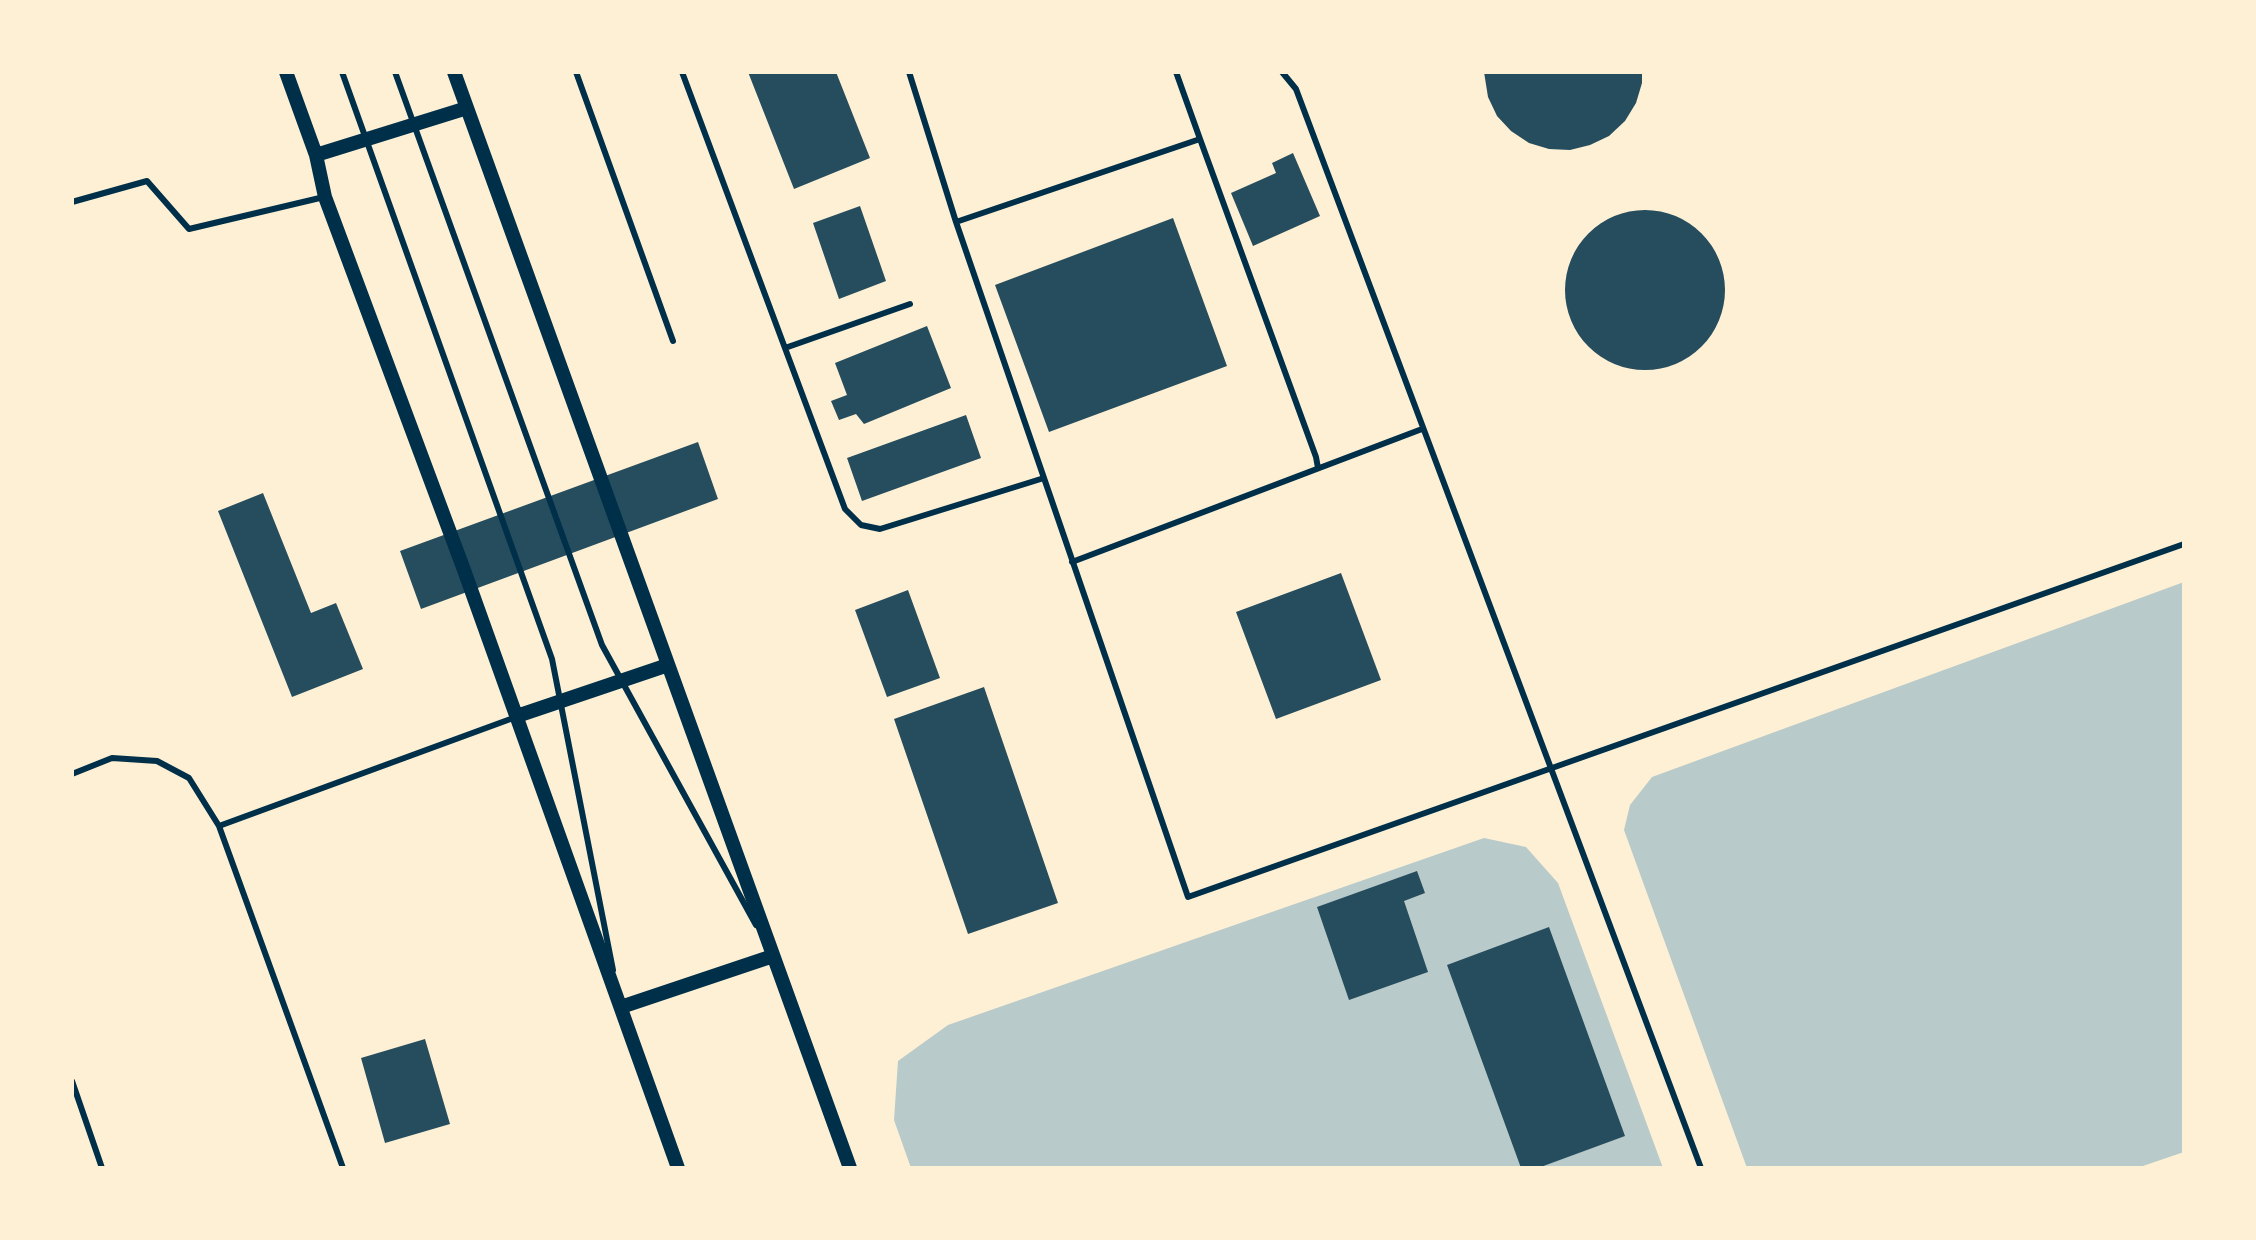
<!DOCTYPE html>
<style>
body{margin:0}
#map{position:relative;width:2256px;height:1240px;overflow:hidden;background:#fdf0d5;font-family:Manrope,sans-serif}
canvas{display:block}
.frame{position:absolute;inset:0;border:74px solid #fdf0d5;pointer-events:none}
</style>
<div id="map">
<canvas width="2256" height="1240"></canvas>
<div class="frame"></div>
</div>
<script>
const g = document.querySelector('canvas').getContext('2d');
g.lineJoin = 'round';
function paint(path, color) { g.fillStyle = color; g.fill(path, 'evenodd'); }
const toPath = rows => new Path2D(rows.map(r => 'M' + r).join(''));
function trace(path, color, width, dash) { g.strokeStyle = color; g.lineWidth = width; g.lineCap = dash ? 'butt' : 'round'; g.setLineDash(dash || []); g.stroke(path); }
const green = toPath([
 [2184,582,2184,1152,2137,1168,1747,1168,1624,830,1630,805,1652,777],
 [1484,838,1526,847,1558,883,1663,1168,911,1168,894,1120,898,1061,948,1025]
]);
const building = toPath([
 [748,72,836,72,870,158,794,189],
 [1484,72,1642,72,1642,83,1636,103,1625,121,1609,136,1590,145,1570,150,1549,149,1529,143,1511,131,1497,116,1488,97],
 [1293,153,1320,216,1253,246,1231,193,1276,173,1272,163],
 [860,206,886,281,839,299,813,223],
 '1565 290a80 80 0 1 1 160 0a80 80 0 1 1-160 0Z',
 [1173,218,1227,366,1049,432,995,285],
 [927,326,951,388,864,424,856,414,839,420,831,401,847,395,835,363],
 [966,415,981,458,862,501,847,458],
 [698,442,718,499,421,609,400,551],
 [263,493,311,613,336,603,363,669,292,697,218,511],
 [1341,573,1381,680,1276,719,1236,612],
 [908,590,940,678,887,697,855,610],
 [984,687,1058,903,968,934,894,719],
 [1417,871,1425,893,1404,901,1428,972,1349,1000,1317,907],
 [1549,927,1625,1136,1538,1168,1521,1168,1447,965],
 [425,1039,450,1124,385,1143,361,1058]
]);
const service = toPath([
 [342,72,552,659,613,970],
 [395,72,602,645,756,925],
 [576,72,673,341],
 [682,72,845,509,861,525,880,529,1044,478],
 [909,72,956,222,1188,897,2184,544],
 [1282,72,1296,89,1701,1168],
 [1200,139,1316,457,1318,468],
 [72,202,147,181,189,229,324,197],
 [956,222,1200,139,1176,72],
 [785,348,910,304],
 [1072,562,1422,429],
 [72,774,112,758,157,761,189,778,219,826,343,1168],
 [219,826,516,717],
 [72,1081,102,1168]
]);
const tertiary = toPath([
 [286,72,316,155,325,197,464,570,678,1168],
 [454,72,850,1168],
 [316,155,467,108],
 [517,716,668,665],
 [621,1007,773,956]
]);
paint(green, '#b9caca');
paint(building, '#264d5e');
trace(service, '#003049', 6);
trace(tertiary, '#003049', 14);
</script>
